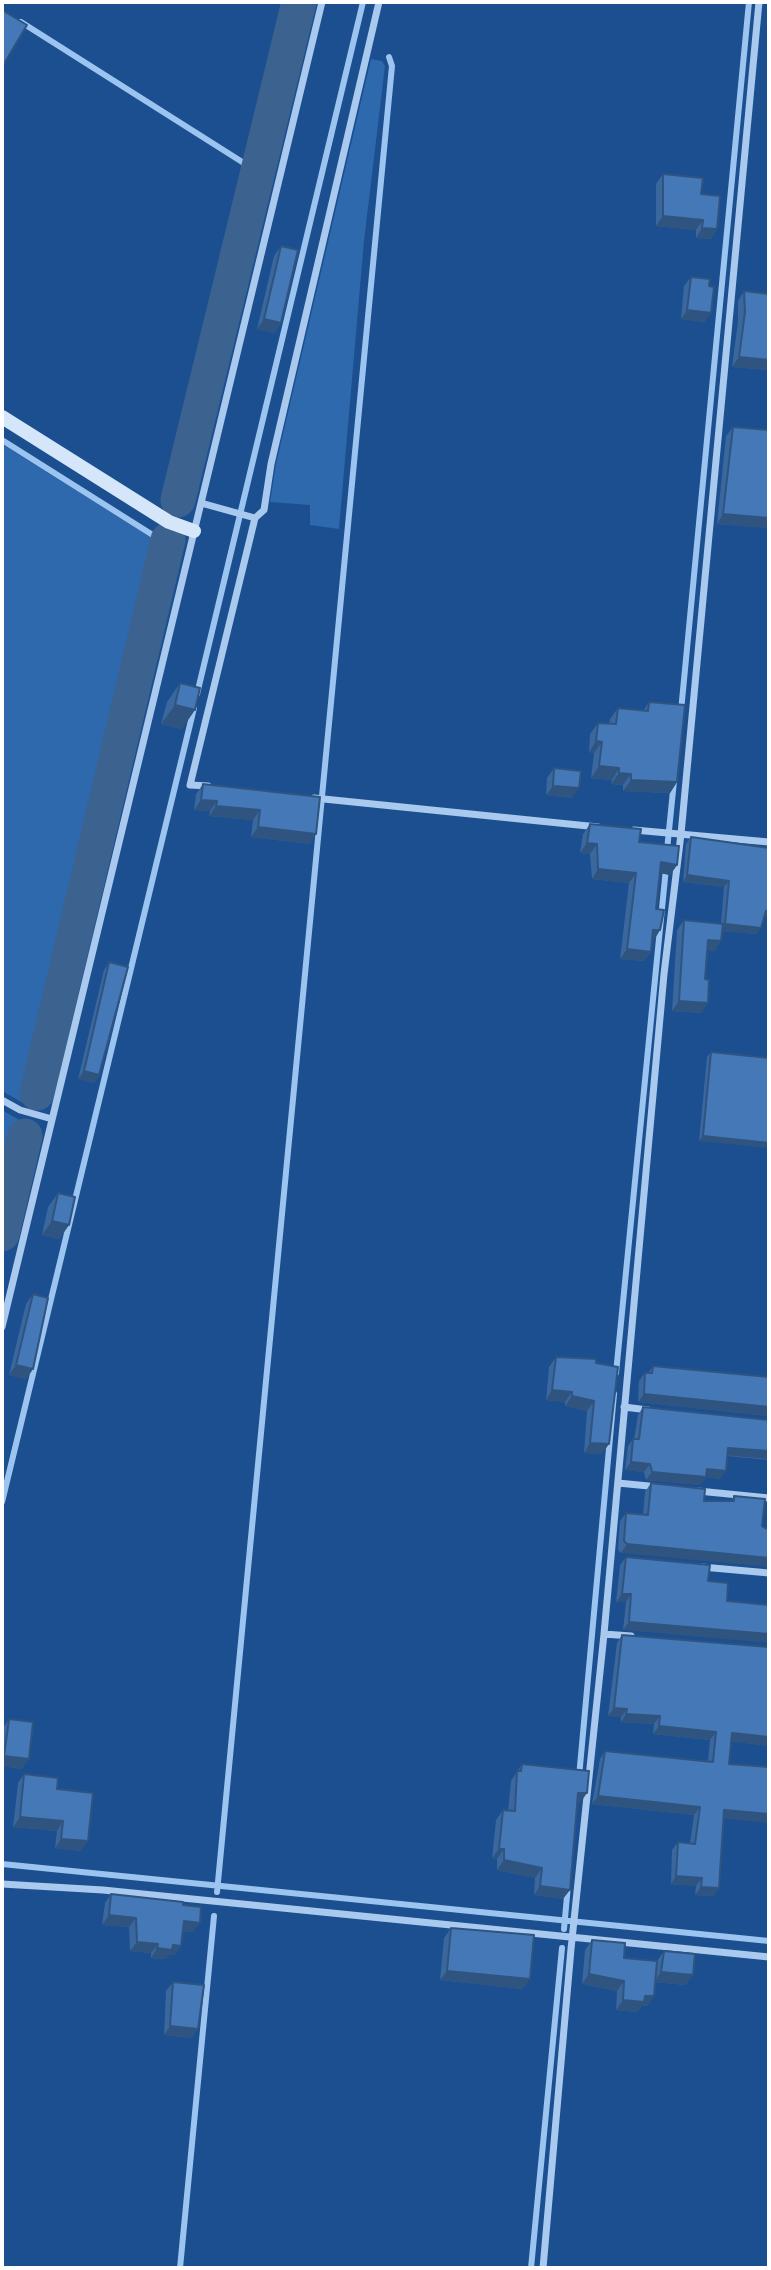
<!DOCTYPE html>
<style>
body{margin:0}
#map{position:relative;width:771px;height:2270px;overflow:hidden;background:#1b4f8f;font-family:"Open Sans",sans-serif}
canvas{display:block}
.frame{position:absolute;inset:0;border:4px solid #fff;pointer-events:none}
</style>
<div id="map">
<canvas width="771" height="2270"></canvas>
<div class="frame"></div>
</div>
<script>
const g = document.querySelector('canvas').getContext('2d');
g.lineJoin = 'round';
function paint(path, color) { g.fillStyle = color; g.fill(path, 'evenodd'); }
const toPath = rows => new Path2D(rows.map(r => 'M' + r).join(''));
function trace(path, color, width, dash) { g.strokeStyle = color; g.lineWidth = width; g.lineCap = dash ? 'butt' : 'round'; g.setLineDash(dash || []); g.stroke(path); }
const green = toPath([
 [371,59,382,61,385,66,364,241,339,529,310,525,310,505,270,502,276,464],
 [2,444,160,543,23,1103,2,1091],
 [2,1110,21,1121,2,1197]
]);
const stream = toPath([
 [21,22,258,172],
 [2,440,167,544],
 [197,694,363,2],
 [681,711,749,2],
 [667,850,674,781],
 [616,1373,666,868],
 [2,1502,194,708],
 [579,1777,614,1394],
 [2,1864,769,1941],
 [217,1892,392,66,389,57],
 [564,1929,568,1885],
 [180,2268,214,1916],
 [531,2268,562,1948]
]);
const river = toPath([
 [178,500,299,2],
 [37,1093,168,540],
 [2,1234,25,1136]
]);
const street = toPath([
 [201,503,255,518],
 [208,786,190,785,255,518,264,510,271,464,379,2],
 [314,798,598,827],
 [634,830,769,842],
 [2,1100,20,1110,52,1119],
 [2,1327,322,2],
 [624,1407,648,1410],
 [618,1483,659,1487],
 [698,1491,769,1498],
 [702,1567,769,1573],
 [604,1634,631,1636],
 [2,1884,103,1890,769,1957],
 [543,2268,571,1949,604,1634,664,974,681,834,759,2]
]);
const secondary = toPath([
 [2,417,169,522,194,531]
]);
const wall = toPath([
 [663,174,701,194,717,229,711,239,696,238,696,230,656,226,656,184],
 [281,246,281,323,274,333,257,329,274,256],
 [691,277,709,286,705,322,681,319,684,286],
 [744,291,769,370,732,367,738,321,738,301],
 [733,427,769,430,769,528,717,524,726,436],
 [180,683,182,729,161,724,167,702],
 [649,702,677,782,670,793,623,791,623,785,611,784,612,780,591,778,594,753,589,752,590,734,598,723,609,724,610,719,618,708,643,711],
 [554,768,572,798,546,795,547,778],
 [203,784,320,797,310,844,251,837,253,820,209,816,210,811,194,810,196,794],
 [590,824,639,842,677,865,670,875,660,873,656,909,660,930,654,940,652,940,651,952,644,961,620,959,629,883,592,879,590,854,580,853,583,834],
 [691,837,769,917,764,917,761,928,756,934,723,931,715,951,707,950,701,1013,672,1011,677,930,684,920,721,924,724,887,683,882,686,844],
 [109,962,99,1075,94,1083,78,1079,104,970],
 [711,1052,769,1058,699,1141,707,1057],
 [58,1193,69,1225,59,1239,42,1235,48,1207],
 [33,1294,33,1369,26,1379,9,1375,26,1304],
 [556,1357,596,1363,602,1454,584,1453,587,1411,565,1406,565,1402,546,1400,549,1367],
 [653,1366,769,1377,769,1416,638,1402,639,1381,645,1373,648,1373],
 [643,1407,769,1420,769,1465,768,1465,769,1460,727,1456,720,1479,706,1477,700,1485,646,1480,644,1472,625,1470,628,1446,633,1439,634,1439,638,1415],
 [651,1483,704,1501,731,1501,734,1496,765,1499,621,1553,618,1550,620,1521,626,1513,643,1514,645,1492],
 [626,1557,708,1581,727,1601,623,1630,626,1602,616,1602,620,1565],
 [622,1635,769,1746,731,1741,714,1896,695,1895,696,1886,671,1884,672,1850,678,1842,690,1843,694,1815,592,1804,600,1759,605,1751,708,1761,710,1740,653,1734,654,1724,621,1722,621,1717,608,1716,617,1643],
 [9,1719,22,1769,2,1766,2,1729],
 [522,1764,580,1803,578,1803,563,1899,534,1895,535,1878,497,1870,497,1859,492,1858,496,1820,503,1810,508,1811,511,1781],
 [24,1774,57,1789,81,1851,55,1848,57,1831,13,1827,18,1783],
 [111,1894,183,1905,193,1932,183,1931,181,1946,174,1955,169,1955,165,1959,151,1958,151,1953,130,1951,129,1927,102,1925,105,1903],
 [451,1928,523,1989,440,1980,444,1938],
 [592,1940,624,1958,657,1961,664,1951,686,1985,655,1982,654,1996,647,2006,642,2006,637,2012,616,2010,617,1991,582,1984,585,1950],
 [173,1982,192,2038,164,2035,166,1991]
]);
const shadedWall = toPath([
 [663,216,703,220,696,230,656,226],
 [702,228,717,229,711,239,696,238],
 [687,310,711,313,705,322,681,319],
 [264,319,281,323,274,333,257,329],
 [739,357,769,360,769,370,732,367],
 [723,514,769,518,769,528,717,524],
 [175,705,195,710,182,729,161,724],
 [596,741,602,742,594,753,589,752],
 [599,766,619,768,612,780,591,778],
 [619,773,631,774,623,785,611,784],
 [631,780,677,782,670,793,623,791],
 [553,786,579,788,572,798,546,795],
 [201,800,217,801,210,811,194,810],
 [216,806,260,810,253,820,209,816],
 [258,827,316,834,310,844,251,837],
 [587,843,597,844,590,854,580,853],
 [661,862,677,865,670,875,654,872],
 [598,869,636,873,629,883,592,879],
 [687,875,729,881,724,887,683,882],
 [769,910,769,917,761,918,766,911],
 [725,924,761,928,756,934,720,931],
 [653,930,660,930,654,940,646,939],
 [708,940,721,941,715,951,701,949],
 [627,949,651,952,644,961,620,959],
 [679,1001,708,1003,701,1013,672,1011],
 [84,1071,99,1075,94,1083,78,1079],
 [703,1136,769,1143,769,1148,699,1141],
 [52,1221,69,1225,59,1239,42,1235],
 [16,1365,33,1369,26,1379,9,1375],
 [552,1390,572,1392,565,1402,546,1400],
 [644,1394,769,1407,769,1416,638,1402],
 [572,1396,594,1401,587,1411,565,1406],
 [590,1443,609,1444,602,1454,584,1453],
 [728,1448,769,1451,769,1459,723,1455],
 [631,1462,650,1464,644,1472,625,1470],
 [707,1469,726,1471,720,1479,706,1477,700,1485,646,1480,652,1472],
 [627,1544,769,1558,769,1567,621,1553],
 [622,1594,631,1594,626,1602,616,1602],
 [629,1622,769,1634,769,1643,623,1630],
 [614,1708,627,1709,621,1717,608,1716],
 [626,1714,660,1716,654,1724,621,1722],
 [659,1726,716,1732,710,1740,653,1734],
 [732,1733,769,1737,769,1746,726,1741],
 [4,1756,29,1759,22,1769,2,1766,2,1760],
 [578,1793,587,1793,580,1803,572,1802],
 [598,1796,700,1807,694,1815,592,1804],
 [724,1810,769,1814,769,1823,718,1818],
 [20,1817,63,1821,57,1831,13,1827],
 [61,1839,88,1841,81,1851,55,1848],
 [499,1849,504,1849,497,1859,492,1858],
 [504,1860,542,1868,535,1878,497,1870],
 [676,1876,702,1878,696,1886,671,1884],
 [540,1886,570,1890,563,1899,534,1895],
 [701,1887,719,1888,714,1896,695,1895],
 [109,1915,136,1918,129,1927,102,1925],
 [184,1921,200,1923,193,1932,177,1931],
 [137,1942,158,1944,151,1953,130,1951],
 [173,1945,181,1946,174,1955,169,1955,165,1959,151,1958,157,1948],
 [447,1971,530,1979,523,1989,440,1980],
 [661,1972,693,1975,686,1985,654,1982],
 [589,1974,624,1981,617,1991,582,1984],
 [645,1996,654,1996,647,2006,642,2006,637,2012,616,2010,623,2000],
 [170,2026,198,2029,192,2038,164,2035]
]);
const building = toPath([
 [2,10,27,25,2,67,2,10],
 [663,174,703,178,701,194,720,196,717,229,702,228,703,220,663,216,663,174],
 [281,246,298,250,281,323,264,319,281,246],
 [691,277,710,279,709,286,714,287,711,313,687,310,691,277],
 [744,291,769,294,769,360,739,357,745,312,744,291],
 [733,427,769,430,769,518,723,514,733,427],
 [180,683,200,688,195,710,175,705,180,683],
 [649,702,685,705,677,782,631,780,631,774,619,773,619,768,599,766,602,742,596,741,598,723,616,724,618,708,648,711,649,702],
 [554,768,581,771,579,788,553,786,554,768],
 [203,784,320,797,316,834,258,827,260,810,216,806,217,801,201,800,203,784],
 [590,824,641,829,639,842,679,846,677,865,661,862,656,909,664,910,660,930,653,930,651,952,627,949,636,873,598,869,597,844,587,843,590,824],
 [691,837,769,848,769,910,766,911,761,928,725,924,729,881,687,875,691,837],
 [684,920,723,924,721,941,708,940,705,979,709,980,708,1003,679,1001,684,920],
 [109,962,128,967,99,1075,84,1071,109,962],
 [711,1052,769,1058,769,1143,703,1136,711,1052],
 [58,1193,75,1197,69,1225,52,1221,58,1193],
 [33,1294,48,1298,33,1369,16,1365,33,1294],
 [556,1357,596,1359,596,1363,618,1367,609,1444,590,1443,594,1401,572,1396,572,1392,552,1390,556,1357],
 [653,1366,769,1377,769,1407,644,1394,645,1373,652,1373,653,1366],
 [643,1407,769,1420,769,1451,728,1448,726,1471,707,1469,706,1477,652,1472,650,1464,631,1462,633,1439,639,1439,643,1407],
 [651,1483,705,1489,704,1501,734,1501,734,1496,765,1499,762,1526,765,1528,769,1529,769,1558,627,1544,624,1541,626,1513,648,1515,651,1483],
 [626,1557,710,1565,708,1581,728,1583,727,1601,769,1605,769,1634,629,1622,631,1594,622,1594,626,1557],
 [622,1635,769,1647,769,1737,732,1733,729,1764,769,1767,769,1814,724,1810,719,1888,701,1887,702,1878,676,1876,678,1842,695,1844,700,1807,598,1796,605,1751,713,1762,716,1732,659,1726,660,1716,626,1714,627,1709,614,1708,622,1635],
 [9,1719,33,1722,29,1759,4,1756,9,1719],
 [522,1764,589,1771,587,1793,578,1793,570,1890,540,1886,542,1868,504,1860,504,1849,499,1849,503,1810,515,1811,517,1771,521,1771,522,1764],
 [24,1774,58,1778,57,1789,93,1793,88,1841,61,1839,63,1821,20,1817,24,1774],
 [111,1894,183,1902,183,1905,201,1907,200,1923,184,1921,181,1946,173,1945,172,1950,157,1948,158,1944,137,1942,136,1918,109,1915,111,1894],
 [451,1928,534,1935,530,1979,447,1971,451,1928],
 [592,1940,625,1943,624,1958,657,1961,654,1996,645,1996,644,2002,623,2000,624,1981,589,1974,592,1940],
 [664,1951,695,1954,693,1975,661,1972,664,1951],
 [173,1982,204,1985,198,2029,170,2026,173,1982]
]);
paint(green, '#2e69ad');
trace(stream, '#9cc4f0', 6);
trace(river, '#3c6290', 35);
trace(street, '#a9c9ee', 7);
trace(secondary, '#d6e6fa', 14);
paint(wall, '#3a679d');
paint(shadedWall, '#305480');
paint(building, '#4478b7');
trace(building, '#305480', 2);
</script>
